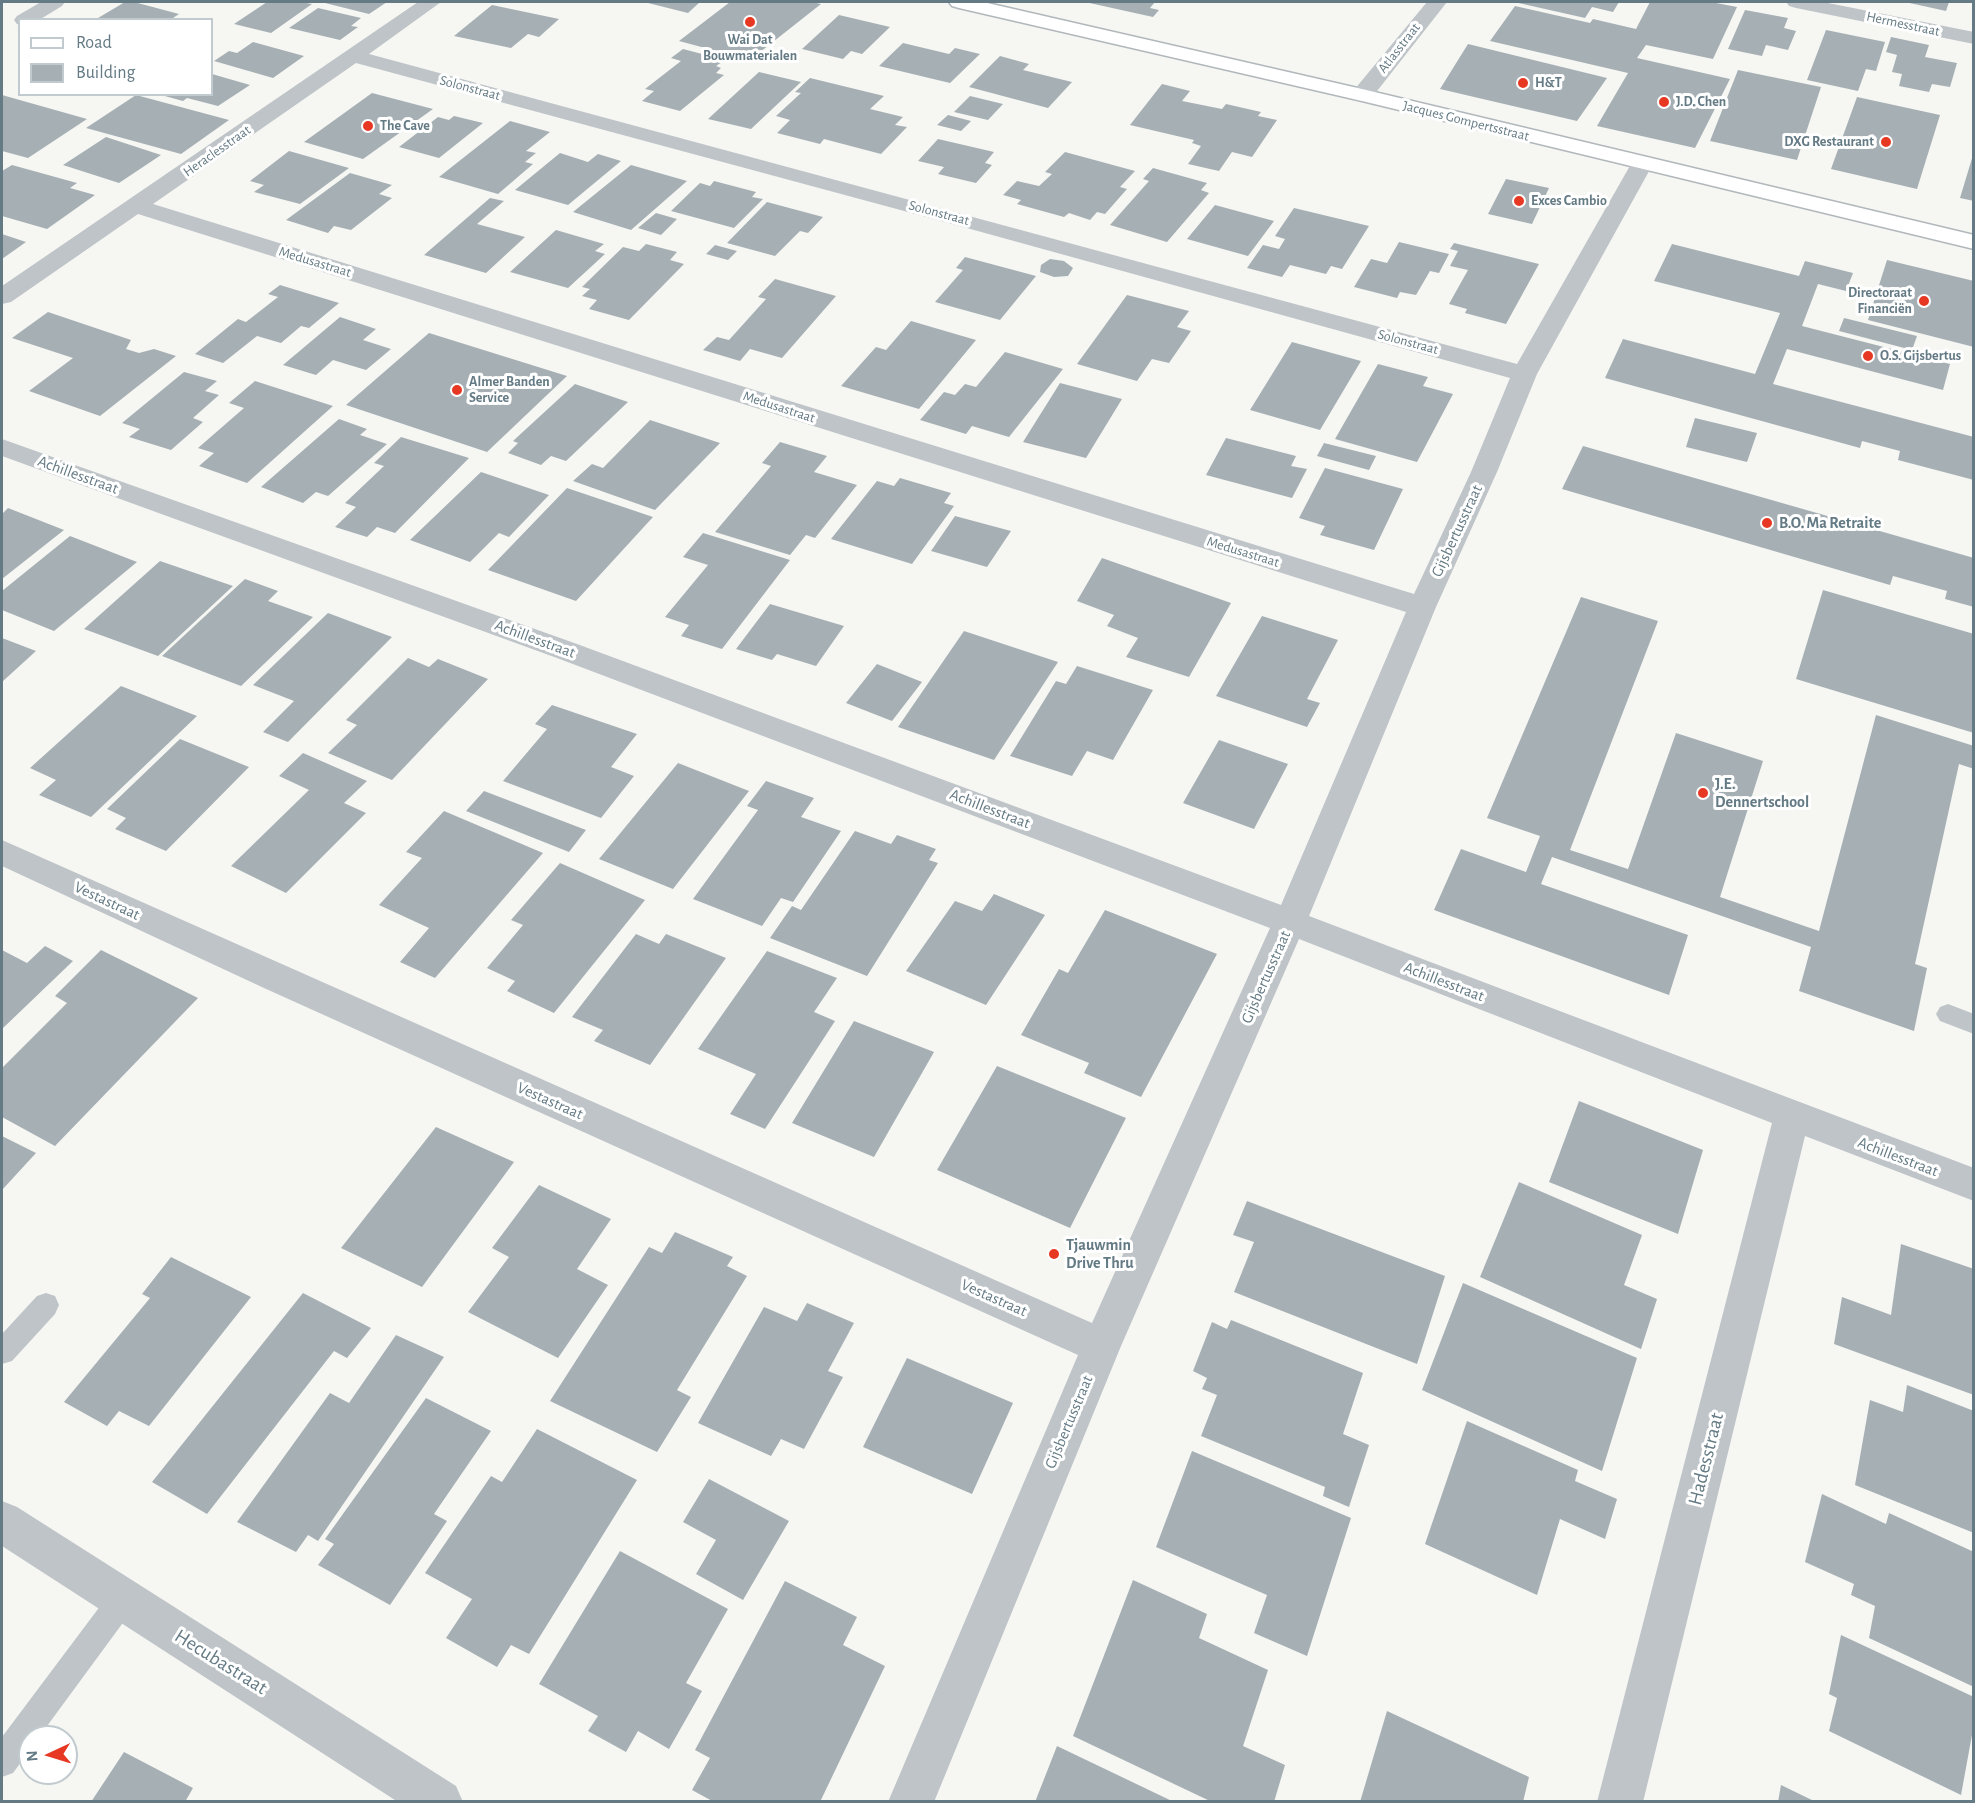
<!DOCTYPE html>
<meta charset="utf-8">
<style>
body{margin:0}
#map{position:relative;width:1975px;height:1803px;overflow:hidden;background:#f6f6f3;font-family:"Alegreya Sans",sans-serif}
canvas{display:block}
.frame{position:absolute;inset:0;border:3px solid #647a84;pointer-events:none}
.legend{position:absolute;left:18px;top:18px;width:195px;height:78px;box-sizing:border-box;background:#fff;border:2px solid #c1cace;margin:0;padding:8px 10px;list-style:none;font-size:18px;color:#647a84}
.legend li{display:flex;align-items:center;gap:12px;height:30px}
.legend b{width:30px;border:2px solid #c1cace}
.north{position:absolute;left:18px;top:1725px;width:60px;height:60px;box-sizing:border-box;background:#fff;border:2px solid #c1cace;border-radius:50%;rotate:266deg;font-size:16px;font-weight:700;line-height:24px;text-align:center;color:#647a84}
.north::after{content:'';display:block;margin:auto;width:21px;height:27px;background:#e63822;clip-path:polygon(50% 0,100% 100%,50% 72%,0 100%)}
</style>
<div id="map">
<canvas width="1975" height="1803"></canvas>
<div class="frame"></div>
<ul class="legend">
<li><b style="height:8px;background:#fff"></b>Road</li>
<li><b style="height:16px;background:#a6b0b4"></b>Building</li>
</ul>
<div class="north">N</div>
</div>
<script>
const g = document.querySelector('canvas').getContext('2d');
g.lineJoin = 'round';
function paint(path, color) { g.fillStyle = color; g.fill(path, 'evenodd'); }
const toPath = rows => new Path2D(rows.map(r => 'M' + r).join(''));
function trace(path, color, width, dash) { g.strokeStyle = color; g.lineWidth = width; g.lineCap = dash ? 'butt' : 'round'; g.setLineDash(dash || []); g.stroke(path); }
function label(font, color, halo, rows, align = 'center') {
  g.font = font + ' "Alegreya Sans",sans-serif'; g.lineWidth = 6; g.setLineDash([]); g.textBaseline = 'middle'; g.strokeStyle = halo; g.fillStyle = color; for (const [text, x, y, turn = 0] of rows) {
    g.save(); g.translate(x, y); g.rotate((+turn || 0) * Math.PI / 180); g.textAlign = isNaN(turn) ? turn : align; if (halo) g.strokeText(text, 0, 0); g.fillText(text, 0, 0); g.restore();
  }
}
const building = toPath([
 [125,2,134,2,179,14,170,20,98,18],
 [267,2,301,2,312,4,271,33,234,24],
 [321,2,387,2,369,14],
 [644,2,700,2,688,13],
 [730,2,812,2,821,4,750,60,679,41],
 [1085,2,1155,2,1150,8,1159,10,1153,17],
 [1514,2,1619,2,1613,12,1592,7,1585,18],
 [1650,2,1711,2,1737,7,1713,59,1646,45,1637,58,1730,79,1695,148,1597,126,1628,73,1490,41,1515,6,1590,23,1593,19,1636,29],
 [1905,2,1949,2,1946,11],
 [492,5,559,19,539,37,528,34,511,48,454,36],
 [318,8,361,18,351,26,358,27,340,40,289,28],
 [1745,10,1788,18,1784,28,1796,31,1788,50,1766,45,1762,56,1728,49],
 [839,15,890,27,862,54,851,51,843,59,802,49],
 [1826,30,1885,42,1876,71,1866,69,1858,91,1807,80],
 [1891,37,1929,45,1925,57,1957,63,1950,87,1932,84,1929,92,1899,86,1902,74,1892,72,1897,55,1886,52],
 [253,42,304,56,273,78,214,61,229,51,237,53],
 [903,43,949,54,955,48,980,54,950,83,879,66],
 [1468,44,1607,78,1577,121,1440,89],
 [683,49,725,60,716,66,721,68,716,73,724,75,680,111,642,101,654,91,645,89,681,61,671,58],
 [1000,56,1029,64,1023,70,1072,82,1048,108,969,87],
 [1738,70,1821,87,1797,160,1710,141],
 [759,72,801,82,751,129,708,119],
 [212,74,250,85,218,106,187,98,183,101,161,95,212,94],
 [810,78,884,96,870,109,903,117,895,125,907,127,881,154,824,139,820,144,777,133,790,120,776,116,801,93,795,92],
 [1162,84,1190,91,1182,101,1222,109,1226,104,1261,112,1258,116,1277,120,1252,157,1232,152,1219,171,1188,164,1201,146,1192,143,1194,140,1130,125],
 [372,93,433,109,363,159,304,142],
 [2,95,87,119,28,158,2,151],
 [136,95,229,120,181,154,86,128],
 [970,96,1003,104,988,120,954,112],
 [1857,97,1940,115,1917,189,1831,169],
 [948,115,971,121,961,131,937,125],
 [454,116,483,123,439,158,399,147,438,117,449,120],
 [510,121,550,132,526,151,536,153,525,162,533,164,498,194,439,177],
 [106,137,161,155,119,183,63,165],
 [938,139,994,152,985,163,992,165,976,183,938,174,944,167,918,161],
 [289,151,349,168,300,204,254,192,264,185,250,181],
 [1065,152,1135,171,1120,187,1127,189,1105,214,1097,212,1090,220,1069,213,1064,217,1017,204,1021,200,1003,195,1017,181,1039,186,1052,174,1045,172],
 [560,153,588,162,598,154,621,161,568,205,515,190],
 [1973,155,1974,155,1974,201,1960,198],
 [12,165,77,183,70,188,95,195,47,229,2,216,2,171],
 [631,165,687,181,631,230,573,212],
 [1153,168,1207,183,1201,190,1209,193,1167,242,1110,225,1149,181,1143,179],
 [350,173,392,185,379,194,392,198,351,230,334,226,328,233,286,220],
 [1506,179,1549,188,1532,224,1488,214],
 [714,181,756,192,752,197,763,199,734,228,671,211,700,183,710,186],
 [490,198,504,201,477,224,525,237,486,273,424,255],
 [767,202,823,217,808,233,800,231,775,256,727,243],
 [1215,205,1274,221,1248,256,1187,239],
 [1294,208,1369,226,1342,269,1331,266,1326,274,1290,265,1282,277,1247,268,1263,245,1279,249,1285,239,1275,236],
 [656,213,677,219,661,235,638,228],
 [556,230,604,244,595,251,605,254,568,288,510,272],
 [2,234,26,242,2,259],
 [1399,242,1449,254,1439,273,1430,271,1416,295,1400,292,1397,298,1354,287,1371,259,1387,263],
 [1454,243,1539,264,1506,324,1465,313,1467,309,1449,304,1468,270,1450,266,1458,251,1450,249],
 [646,244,677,252,670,260,684,264,629,320,589,309,597,300,582,296,590,289,582,287,623,247,639,251],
 [1672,244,1799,276,1805,261,1853,273,1846,291,1818,284,1802,326,1950,364,1943,390,1787,349,1773,384,1974,437,1974,480,1898,460,1900,451,1862,441,1860,448,1605,378,1623,339,1755,374,1780,313,1654,281],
 [715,245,737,251,728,260,706,254],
 [965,257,1036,276,1000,320,935,302,963,270,956,268],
 [1050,259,1064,261,1073,268,1068,276,1054,277,1040,272,1041,265],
 [1887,260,1974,281,1974,347,1868,320],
 [775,279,836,296,782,358,750,349,740,361,703,350,717,337,729,340,766,299,758,297],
 [280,285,339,303,309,328,301,326,281,343,257,336,223,363,195,354,238,319,246,322,278,297,268,294],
 [1127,295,1189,311,1177,327,1191,331,1169,363,1152,359,1137,381,1077,364],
 [48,312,131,340,126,349,139,353,154,349,176,356,100,416,29,391,73,358,12,338],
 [340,317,376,329,363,340,391,349,366,370,333,360,316,375,283,365],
 [1844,318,1917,336,1912,350,1839,331],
 [911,321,976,340,919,409,841,386,876,347,886,350],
 [429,333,567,376,487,452,346,405],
 [1292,342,1361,361,1320,430,1250,410],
 [1005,352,1063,369,1009,437,972,426,966,434,920,420,944,392,955,395,965,384,976,387],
 [1378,364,1428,377,1423,386,1453,394,1417,462,1335,439],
 [184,372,217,381,205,391,219,395,193,418,203,422,171,450,129,437,140,429,122,423],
 [255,381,333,406,247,483,199,466,214,453,198,448,244,408,229,403],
 [1060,383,1122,399,1086,458,1023,442],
 [575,384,628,402,566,461,551,456,541,465,508,453,518,443,513,441],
 [1695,418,1757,433,1747,462,1686,447],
 [339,419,367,429,360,435,387,444,328,496,316,492,303,503,261,487],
 [650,420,720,443,655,510,573,481,592,464,603,468],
 [401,437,469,458,395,533,377,527,367,537,335,527,356,507,345,503,384,466,374,463],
 [1226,438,1296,456,1291,466,1307,469,1292,498,1206,475],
 [780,442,827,456,814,472,857,485,815,538,806,535,790,555,715,532,771,466,762,463],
 [1324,443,1376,456,1369,470,1317,456],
 [1583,446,1974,558,1974,607,1945,599,1947,591,1893,576,1890,585,1562,489],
 [1325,468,1403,489,1374,550,1320,535,1325,526,1299,518],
 [481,472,549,495,509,537,499,533,470,562,410,540],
 [900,478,951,493,944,503,954,506,912,564,831,539,877,481,894,486],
 [567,488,653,517,576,601,488,570],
 [8,508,64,530,2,579,2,514],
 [955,516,1011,531,987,567,931,551],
 [703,533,790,560,722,649,681,636,689,625,665,617,708,565,683,557],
 [70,536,137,562,54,631,2,610,2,591],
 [1102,558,1231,603,1189,677,1126,657,1138,638,1107,626,1114,615,1077,601],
 [160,561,233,586,158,656,84,629],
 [245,579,278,591,268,601,313,617,241,686,162,656],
 [1823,590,1974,634,1974,733,1796,679],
 [1581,597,1658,621,1570,850,1628,869,1676,733,1763,761,1720,897,1819,931,1876,715,1974,746,1974,769,1959,764,1915,964,1927,968,1914,1031,1799,991,1811,947,1552,857,1541,884,1688,935,1669,995,1434,910,1461,849,1526,872,1540,836,1487,818],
 [770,604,844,626,816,666,777,654,772,660,736,649],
 [328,613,392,637,288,742,263,732,294,701,253,685],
 [1262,616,1338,640,1307,699,1320,703,1307,727,1216,696],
 [964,631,1058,662,994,760,898,727],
 [2,638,36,651,2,682],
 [408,658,429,667,438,659,488,679,392,780,328,753,357,725,346,720],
 [877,664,922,682,892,721,846,703],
 [1077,666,1153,690,1113,760,1087,751,1072,776,1010,756,1056,681,1066,684],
 [121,686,197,716,91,817,39,795,56,780,30,768],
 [552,705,637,734,611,767,634,776,601,818,503,781,547,729,535,724],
 [180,739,249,767,166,851,115,829,126,818,107,809],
 [1219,740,1288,764,1254,829,1183,803],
 [303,753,367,781,344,803,366,813,286,893,231,866,309,790,279,776],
 [678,763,749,791,673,889,599,859],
 [766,781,814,798,801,817,841,831,793,902,781,898,762,926,693,899,758,810,747,806],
 [484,791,586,830,569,852,466,811],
 [444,811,543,853,435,978,400,962,429,928,379,905,422,858,406,852],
 [855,831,891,844,897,835,936,849,929,860,938,863,867,976,770,938,792,906,801,910],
 [560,863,645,900,554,1013,507,991,515,981,487,968,523,925,511,920],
 [994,894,1045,915,986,1005,906,971,955,901,982,911],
 [1105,910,1217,954,1141,1097,1084,1073,1089,1063,1021,1035,1059,969,1068,973],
 [636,934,659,944,666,934,726,958,650,1065,594,1041,603,1030,572,1017],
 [45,946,73,961,2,1029,2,950,27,963],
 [101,950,198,998,55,1146,2,1117,2,1068,67,1003,55,996],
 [767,951,837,978,814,1012,835,1021,765,1129,730,1114,756,1074,698,1049],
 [854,1021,934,1052,874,1157,792,1123],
 [997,1066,1126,1118,1070,1228,937,1170],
 [1579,1101,1703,1150,1678,1234,1549,1182],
 [436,1127,514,1162,422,1287,341,1248],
 [2,1136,36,1153,2,1190],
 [1519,1182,1642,1235,1624,1285,1657,1299,1641,1349,1480,1277],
 [539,1185,611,1219,577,1269,608,1285,558,1358,468,1312,509,1257,492,1248],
 [1247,1201,1445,1276,1417,1364,1234,1292,1254,1242,1233,1235],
 [675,1232,733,1257,727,1266,747,1276,677,1390,691,1397,657,1452,550,1401,649,1247,662,1253],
 [1901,1244,1974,1269,1974,1395,1834,1344,1842,1297,1891,1315],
 [171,1257,251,1297,149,1426,119,1411,107,1426,64,1402,150,1298,142,1294],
 [1463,1283,1637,1358,1602,1471,1422,1390],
 [303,1293,371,1328,347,1358,334,1351,207,1514,152,1482],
 [807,1303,854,1323,828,1371,843,1377,804,1449,781,1439,771,1456,698,1423,764,1307,797,1321],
 [1231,1320,1363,1373,1343,1434,1369,1445,1349,1507,1323,1496,1325,1487,1201,1436,1217,1395,1202,1389,1207,1378,1193,1371,1212,1322,1227,1329],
 [396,1335,444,1357,318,1541,308,1535,296,1552,237,1522,330,1393,349,1403],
 [907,1358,1013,1403,972,1494,863,1447],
 [1907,1385,1974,1411,1974,1533,1855,1485,1870,1400,1903,1412],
 [426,1398,491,1431,434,1514,447,1521,390,1605,318,1565,334,1544,325,1539],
 [1467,1421,1578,1470,1575,1481,1617,1499,1605,1539,1560,1519,1537,1595,1425,1544],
 [537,1429,637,1480,529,1654,511,1645,497,1667,446,1638,472,1599,425,1573,491,1476,502,1482],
 [1192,1451,1351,1518,1307,1656,1254,1633,1267,1595,1156,1547],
 [709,1479,789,1521,743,1600,696,1574,716,1540,683,1522],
 [1822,1494,1886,1524,1889,1513,1974,1552,1974,1687,1869,1638,1875,1606,1851,1595,1854,1584,1805,1562],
 [620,1551,728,1609,686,1683,702,1691,669,1749,638,1731,626,1752,588,1731,598,1716,539,1684],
 [1133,1580,1207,1614,1199,1638,1268,1670,1243,1746,1285,1765,1274,1802,1212,1802,1073,1736],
 [785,1581,857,1617,843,1645,885,1666,820,1802,714,1802,692,1790,710,1758,695,1750],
 [1841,1635,1974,1697,1974,1724,1961,1795,1829,1731,1837,1698,1829,1694],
 [1387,1711,1529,1777,1523,1802,1360,1802],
 [1057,1746,1174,1802,1035,1802],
 [124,1752,193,1788,185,1802,91,1802],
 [1781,1785,1816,1802,1778,1802]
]);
const lane = toPath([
 [1948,1004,1974,1014,1974,1034,1940,1021,1936,1014,1940,1007,1948,1004],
 [46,1293,55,1296,59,1305,55,1314,12,1361,2,1364,2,1334,37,1296,46,1293],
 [123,1584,133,1589,138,1599,133,1609,39,1737,30,1737,30,1750,13,1773,2,1777,2,1737,113,1589,123,1584]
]);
const street = toPath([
 [41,2,65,2,62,6,39,20,20,20,20,25,17,24,14,20,17,16,41,2],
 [418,2,441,2,369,54,1517,364,1631,164,1634,159,1642,157,1650,159,1653,164,1537,374,1497,472,1436,607,1309,916,1974,1168,1974,1201,1805,1136,1643,1802,1597,1802,1772,1123,1299,939,1121,1346,934,1802,888,1802,1078,1355,264,988,2,866,2,840,1092,1323,1270,928,557,658,2,456,2,439,577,644,1281,905,1406,612,138,214,11,302,2,304,2,286,418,2],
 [356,63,956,225,1510,378,1471,472,1414,594,153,204,356,63],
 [1427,2,1447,2,1370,100,1362,101,1354,100,1351,95,1354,90,1427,2],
 [1786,2,1823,2,1974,32,1974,44,1796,8,1789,6,1786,2],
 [2,1501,17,1507,456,1786,463,1802,398,1802,2,1546,2,1501]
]);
const secondary = toPath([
 [949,2,983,2,1362,89,1974,235,1974,249,1362,101,959,8,952,6,949,2]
]);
const markers = [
 [750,22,6,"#e63822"],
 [1523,83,6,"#e63822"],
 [1664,102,6,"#e63822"],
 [368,126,6,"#e63822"],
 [1886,142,6,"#e63822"],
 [1519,201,6,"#e63822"],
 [1924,301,6,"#e63822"],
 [1868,356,6,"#e63822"],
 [457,390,6,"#e63822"],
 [1767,523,6,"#e63822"],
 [1703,793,6,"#e63822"],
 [1054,1254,6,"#e63822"]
];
const farStreetnames = [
 ["Hermesstraat",1903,24,12],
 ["Atlasstraat",1399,48,-52],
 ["Solonstraat",470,88,15],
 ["Jacques Gompertsstraat",1466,121,14],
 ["Heraclesstraat",217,151,-35],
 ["Solonstraat",939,213,15],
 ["Medusastraat",315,262,17],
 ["Solonstraat",1408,342,15],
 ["Medusastraat",779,407,18],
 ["Medusastraat",1243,552,17]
];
const farPoinames = [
 ["Wai Dat",750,40,"center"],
 ["Bouwmaterialen",750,56,"center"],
 ["H&T",1535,83],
 ["J.D. Chen",1676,102],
 ["The Cave",380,126],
 ["DXG Restaurant",1874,142,"right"],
 ["Exces Cambio",1531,201],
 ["Directoraat",1912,293,"right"],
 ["Financiën",1912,309,"right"],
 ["O.S. Gijsbertus",1880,356],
 ["Almer Banden",469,382],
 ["Service",469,398]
];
const streetNames = [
 ["Achillesstraat",78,475,20],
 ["Gijsbertusstraat",1457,531,-65],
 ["Achillesstraat",535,639,20],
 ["Achillesstraat",990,809,21],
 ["Vestastraat",107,901,25],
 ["Gijsbertusstraat",1266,977,-66],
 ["Achillesstraat",1444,982,21],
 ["Vestastraat",550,1101,24],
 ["Achillesstraat",1898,1157,21],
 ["Vestastraat",994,1298,24],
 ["Gijsbertusstraat",1069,1422,-67]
];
const poiNames = [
 ["B.O. Ma Retraite",1779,523],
 ["J.E.",1715,784],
 ["Dennertschool",1715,802],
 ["Tjauwmin",1066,1245],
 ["Drive Thru",1066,1263]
];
const nearStreetnames = [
 ["Hadesstraat",1706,1459,-76],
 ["Hecubastraat",221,1662,32]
];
paint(building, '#a6b0b4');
trace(secondary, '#b1b8bb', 3);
paint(lane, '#bec4c7');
paint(street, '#bec4c7');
paint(secondary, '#fff');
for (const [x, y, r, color] of markers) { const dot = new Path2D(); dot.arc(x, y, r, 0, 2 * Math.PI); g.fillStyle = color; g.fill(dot); trace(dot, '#fff', 2); }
label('14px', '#647a84', '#fff', farStreetnames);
label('bold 14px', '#647a84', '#fff', farPoinames, 'left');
label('16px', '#647a84', '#fff', streetNames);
label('bold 16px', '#647a84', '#fff', poiNames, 'left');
label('20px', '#647a84', '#fff', nearStreetnames);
</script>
